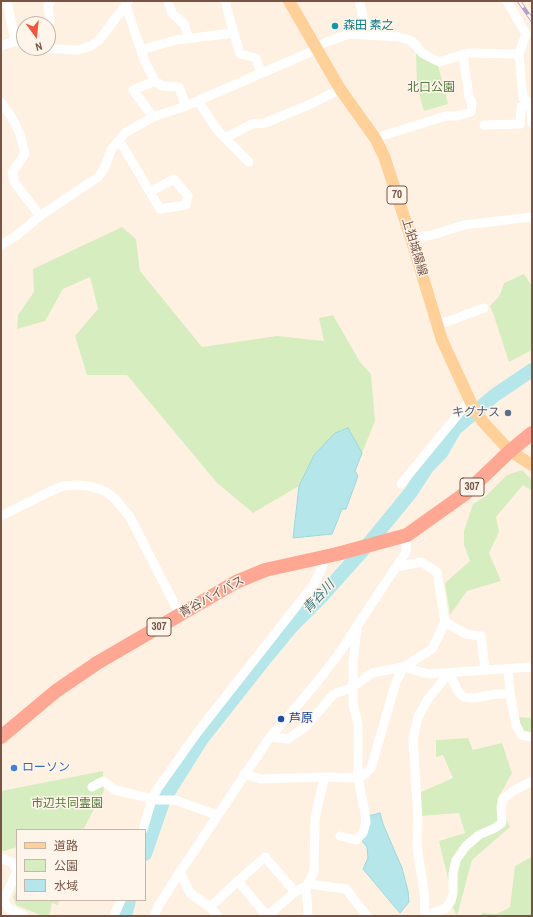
<!DOCTYPE html>
<meta charset="utf-8">
<style>
body{margin:0}
#map{position:relative;width:533px;height:917px;overflow:hidden;background:#fff1e2;font-family:"Archivo Narrow","Noto Sans JP",sans-serif}
canvas{display:block}
.frame{position:absolute;inset:0;border:2px solid #795446;pointer-events:none}
.legend{position:absolute;left:16px;top:829px;width:130px;height:72px;box-sizing:border-box;background:#fff5eb;border:1px solid #c9b5a9;margin:0;padding:5px 7px;list-style:none;font-size:12px;color:#795446}
.legend li{display:flex;align-items:center;gap:8px;height:20px}
.legend b{width:20px;border:1px solid #c9b5a9}
.north{position:absolute;left:16px;top:16px;width:40px;height:40px;box-sizing:border-box;background:#fff5eb;border:1px solid #c9b5a9;border-radius:50%;rotate:165deg;font-size:11px;font-weight:700;line-height:16px;text-align:center;color:#795446}
.north::after{content:'';display:block;margin:auto;width:14px;height:18px;background:#f5563b;clip-path:polygon(50% 0,100% 100%,50% 72%,0 100%)}
</style>
<div id="map">
<canvas width="533" height="917"></canvas>
<div class="frame"></div>
<ul class="legend">
<li><b style="height:5px;background:#ffd199"></b>道路</li>
<li><b style="height:11px;background:#d6eebf"></b>公園</li>
<li><b style="height:11px;background:#b5e7ea"></b>水域</li>
</ul>
<div class="north">N</div>
</div>
<script>
const g = document.querySelector('canvas').getContext('2d');
g.lineJoin = 'round';
function paint(path, color) { g.fillStyle = color; g.fill(path, 'evenodd'); }
const toPath = rows => new Path2D(rows.map(r => 'M' + r).join(''));
function trace(path, color, width, dash) { g.strokeStyle = color; g.lineWidth = width; g.lineCap = dash ? 'butt' : 'round'; g.setLineDash(dash || []); g.stroke(path); }
function label(font, color, halo, rows, align = 'center') {
  g.font = font + ' "Archivo Narrow","Noto Sans JP",sans-serif'; g.lineWidth = 3; g.setLineDash([]); g.textBaseline = 'middle'; g.strokeStyle = halo; g.fillStyle = color; for (const [text, x, y, turn = 0] of rows) {
    g.save(); g.translate(x, y); g.rotate((+turn || 0) * Math.PI / 180); g.textAlign = isNaN(turn) ? turn : align; if (halo) g.strokeText(text, 0, 0); g.fillText(text, 0, 0); g.restore();
  }
}
const green = toPath([
 [416,53,438,65,448,104,424,111,417,87],
 [122,227,136,239,140,271,202,347,277,336,324,341,319,318,333,315,360,362,371,374,375,421,362,453,348,428,314,455,299,486,253,513,217,483,127,375,87,375,75,336,98,309,90,277,63,289,45,321,17,329,18,315,34,292,33,269],
 [524,274,532,286,532,350,509,362,494,316,490,306,500,295,504,283],
 [522,470,532,480,532,491,523,485,496,517,499,532,489,553,501,581,467,591,450,615,445,583,470,561,464,545,464,531,473,504,486,496,507,475],
 [517,717,532,718,532,733,524,732],
 [468,738,473,750,502,743,512,773,497,800,510,827,472,860,457,916,448,898,449,883,439,841,465,833,459,813,421,816,419,793,453,778,443,755,436,757,436,740],
 [103,771,104,791,84,828,76,830,17,830,17,847,4,851,1,850,1,791],
 [531,857,532,916,480,916,483,913,497,914,510,907,515,866],
 [17,889,17,900,59,900,58,905,52,903,49,916,43,916,16,905,13,897]
]);
const water = toPath([
 [348,428,362,453,355,471,358,476,346,509,342,509,332,534,293,538,299,486,314,455,335,433,348,428],
 [380,813,383,824,402,868,408,891,409,902,400,913,363,869,368,858,367,847,362,841,367,832,368,816,380,813]
]);
const river = toPath([
 [145,854,164,799,201,740,264,660,292,626,321,597,371,541,411,492,428,466,441,453,455,429,495,395,532,370],
 [125,916,129,900]
]);
const minor = toPath([
 [7,1,15,41],
 [168,1,172,13,184,24,189,38],
 [226,1,227,9,240,54,256,58,261,73],
 [359,1,368,35],
 [507,1,526,34,519,54],
 [125,3,145,62,155,81,162,86,179,87,186,106],
 [42,24,50,21,48,5,51,1],
 [14,35,24,31],
 [1,46,15,41,24,45],
 [37,48,79,50,91,46,100,39,128,2],
 [141,50,176,40,234,33],
 [198,101,218,131,249,162],
 [1,102,12,118,20,134,25,154,12,173,15,183,40,216],
 [153,117,133,90,155,81],
 [484,125,520,124,521,107,531,105,532,123],
 [225,138,252,124,265,123,313,103,340,89],
 [375,138,446,116,457,116,471,112,472,103,469,97,463,54],
 [119,140,160,209,186,205,188,196,174,179,151,191],
 [411,238,432,235,464,225,532,217],
 [1,245,16,236,40,216,98,177,105,167,111,150,125,133,153,117,186,106,308,53,324,43,349,34,399,37,412,41,422,53,439,62,468,53,519,54,523,98,532,105],
 [438,325,484,308],
 [401,484,470,400],
 [1,516,49,492,63,486,77,485,89,486,105,491,115,499,130,517,180,615],
 [396,567,421,562,437,572,445,622,466,634,481,636,485,670],
 [508,669,510,694,516,725,521,735,532,737],
 [270,737,288,739,305,727,334,694,353,687,372,673,404,667,428,674,532,667],
 [244,774,260,779,325,777,358,778,365,774,371,768,396,682,404,667,432,649,445,622],
 [92,787,103,781,115,790,157,800,175,800,217,815],
 [143,830,152,799,158,788,197,733,314,584,323,565],
 [340,836,356,840,363,833,366,822,365,813,358,778,358,724,353,705,353,663,357,628],
 [1,858,13,863,17,872,4,899,8,908,24,916],
 [180,872,190,893,210,907,238,881,267,916,295,892,306,886],
 [238,881,265,857,295,892],
 [308,884,346,889,367,916],
 [210,907,218,916],
 [426,915,445,909,451,901,453,894,453,874,456,860,466,846,479,835,495,828,502,823,501,807,503,799,513,791,532,781],
 [114,916,121,900],
 [154,916,159,905,180,872,270,737,314,686,341,651,365,614,406,552,407,535],
 [308,916,306,886,308,884,314,871,315,819,319,799,325,777],
 [425,916,424,891,417,847,418,819,413,738,418,717,428,699,449,673,459,693,464,697,474,698,496,694,510,694]
]);
const major = toPath([
 [289,1,340,89,375,138,384,156,411,238,442,340,472,405,483,422,510,451,532,465]
]);
const highway = toPath([
 [1,737,56,691,97,663,236,582,265,570,337,554,407,535,466,493,510,451,532,433]
]);
const rail = toPath([
 [519,1,532,20]
]);
const markers = [
 [335,26,4,"#0f9aa8"],
 [508,413,4,"#5c6f8a"],
 [281,719,4,"#1a4fb4"],
 [14,768,4,"#3f7fe0"]
];
const shields = [
 [397,195,20],
 [472,487,24],
 [159,627,24]
];
const shieldNames = [
 ["70",397,195],
 ["307",472,487],
 ["307",159,627]
];
const cultureNames = [
 ["森田 素之",343,26]
];
const parkNames = [
 ["北口公園",431,88],
 ["市辺共同霊園",67,804]
];
const streetNames = [
 ["上狛城陽線",414,247,73],
 ["青谷バイパス",212,597,-29]
];
const serviceNames = [
 ["キグナス",500,413]
];
const transitNames = [
 ["芦原",289,719]
];
const shopNames = [
 ["ローソン",22,768]
];
const waterNames = [
 ["青谷川",319,597,-47]
];
paint(green, '#d6eebf');
paint(water, '#b5e7ea');
trace(water, '#9ad8dd', 1);
trace(river, '#b5e7ea', 14);
trace(minor, '#fff', 9);
trace(major, '#ffd199', 12);
trace(highway, '#ffa793', 14);
trace(rail, '#b3a0c9', 4);
trace(rail, '#fff5eb', 2.5, [8]);
for (const [x, y, r, color] of markers) { const dot = new Path2D(); dot.arc(x, y, r, 0, 2 * Math.PI); g.fillStyle = color; g.fill(dot); trace(dot, '#fff5eb', 1.5); }
for (const [x, y, w] of shields) { const box = new Path2D(); box.roundRect(x - w / 2, y - 9, w, 18, 3); g.fillStyle = '#fff5eb'; g.fill(box); trace(box, '#795446', 1); }
label('bold 11px', '#795446', null, shieldNames);
label('12px', '#0d838f', '#fff5eb', cultureNames, 'left');
label('12px', '#527a3a', '#fff5eb', parkNames);
label('12px', '#795446', '#fff5eb', streetNames);
label('12px', '#4e5e75', '#fff5eb', serviceNames, 'right');
label('12px', '#164399', '#fff5eb', transitNames, 'left');
label('12px', '#366cbe', '#fff5eb', shopNames, 'left');
label('italic 13px', '#377a80', '#fff5eb', waterNames);
</script>
